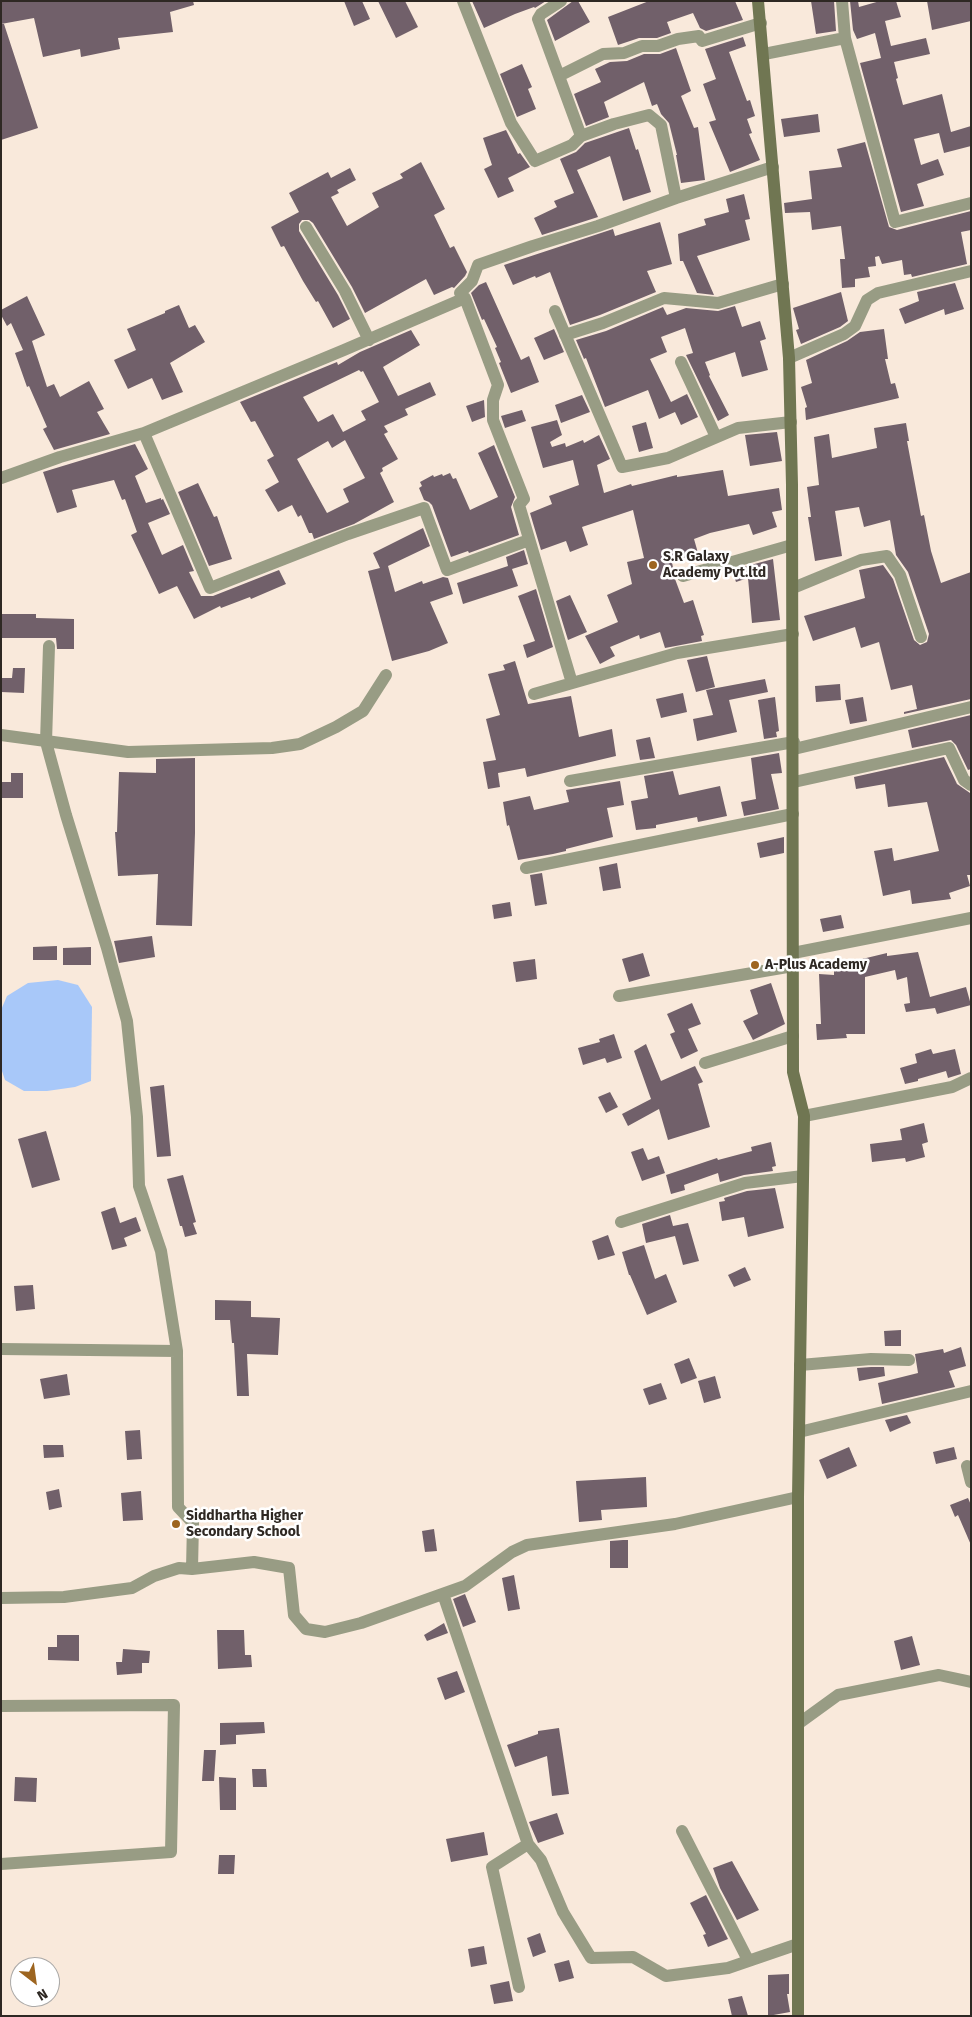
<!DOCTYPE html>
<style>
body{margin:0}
#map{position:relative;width:972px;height:2017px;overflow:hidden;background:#f9e9db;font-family:"Fira Sans",sans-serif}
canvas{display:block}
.frame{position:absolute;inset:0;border:2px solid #2e2823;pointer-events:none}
.north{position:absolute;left:10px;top:1957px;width:50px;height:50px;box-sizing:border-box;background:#fff;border:1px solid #aba9a7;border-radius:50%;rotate:150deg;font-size:14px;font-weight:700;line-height:20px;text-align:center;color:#2e2823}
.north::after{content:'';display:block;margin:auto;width:18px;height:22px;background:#9d6520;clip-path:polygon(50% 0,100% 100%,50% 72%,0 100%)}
</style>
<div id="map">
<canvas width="972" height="2017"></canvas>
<div class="frame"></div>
<div class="north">N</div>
</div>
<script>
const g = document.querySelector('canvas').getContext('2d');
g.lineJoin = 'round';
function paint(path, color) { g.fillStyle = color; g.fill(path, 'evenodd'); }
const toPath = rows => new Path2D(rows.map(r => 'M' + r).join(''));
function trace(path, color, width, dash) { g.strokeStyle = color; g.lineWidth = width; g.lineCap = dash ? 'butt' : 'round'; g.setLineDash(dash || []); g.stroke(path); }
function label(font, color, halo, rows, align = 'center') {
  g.font = font + ' "Fira Sans",sans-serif'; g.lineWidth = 5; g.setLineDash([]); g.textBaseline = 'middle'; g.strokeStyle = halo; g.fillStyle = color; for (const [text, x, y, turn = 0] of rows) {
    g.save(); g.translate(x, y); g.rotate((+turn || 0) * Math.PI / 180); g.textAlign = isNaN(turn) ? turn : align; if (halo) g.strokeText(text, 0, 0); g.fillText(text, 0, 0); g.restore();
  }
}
const water = toPath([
 [58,980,78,985,92,1007,91,1081,75,1087,47,1091,24,1091,5,1080,1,1068,1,1010,7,996,28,983]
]);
const building = toPath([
 [1,1,193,1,194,5,170,12,173,32,118,38,120,49,81,57,80,49,43,57,34,18,1,24],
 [344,1,362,1,370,19,354,26],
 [378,1,405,1,418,27,396,38],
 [472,1,546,1,535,8,534,7,515,14,484,28],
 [573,1,578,1,590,22,555,41,547,20],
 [649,1,735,1,743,20,706,31,700,28,693,13,667,22,671,33,657,38,639,38,618,45,608,17],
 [811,1,834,1,836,31,816,34],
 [850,1,858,1,859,7,880,1,896,1,901,17,885,21,891,46,926,38,930,54,894,62,898,78,896,79,903,105,942,94,951,132,971,126,971,146,944,153,939,133,914,139,921,165,938,159,944,175,917,184,924,206,901,212,860,63,881,58,875,33,857,39,853,30],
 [927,1,971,1,971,21,932,30],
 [1,24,4,24,38,128,1,140],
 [743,37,746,46,729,52,747,101,750,100,755,116,747,119,752,133,749,134,760,160,730,172,709,122,716,120,703,84,716,79,705,49],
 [676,48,691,91,681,96,694,128,698,127,705,180,681,183,676,155,677,155,669,123,661,114,657,104,652,106,644,82,604,102,609,117,586,126,574,94,601,82,595,69,610,62,627,61,644,54,660,54],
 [522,64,532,87,528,89,536,109,517,117,500,74],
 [818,114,820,132,784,137,781,119],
 [629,128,636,150,638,149,651,192,623,201,610,156,577,170,598,217,542,235,534,218,557,207,554,201,574,193,560,159,576,152,585,143],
 [506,130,518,154,520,153,530,167,508,178,514,191,498,198,484,169,492,165,483,138],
 [865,142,889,227,897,230,971,211,971,230,961,232,967,264,912,277,911,274,904,275,902,260,882,264,879,256,875,257,876,266,868,267,870,277,855,279,855,287,842,288,840,259,845,259,841,226,812,230,810,212,785,213,784,203,812,199,809,171,842,167,837,149],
 [421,162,445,209,434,215,450,248,454,246,467,272,465,276,454,288,452,287,434,295,426,279,365,313,352,287,313,223,309,220,302,220,299,224,299,231,338,295,350,319,333,328,318,301,316,302,303,281,284,246,281,247,271,227,299,212,289,193,328,172,331,178,350,168,356,180,337,190,339,193,331,197,347,226,379,207,372,193,403,178,400,174],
 [744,194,750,219,745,220,750,240,697,256,714,295,697,293,683,261,680,261,678,234,706,225,704,219,729,212,726,199],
 [660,222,672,264,647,271,656,292,600,315,570,325,550,272,536,278,535,276,513,285,504,265,613,229,615,236],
 [486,282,521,360,529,356,539,382,511,393,499,363,501,362,495,348,497,347,484,319,482,320,471,293,479,285],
 [955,283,964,309,945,315,944,309,905,324,899,309,919,301,917,292],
 [841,292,848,321,840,327,801,344,796,330,799,329,793,308],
 [27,296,45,335,32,341,47,387,54,384,60,397,89,381,104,409,97,412,110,434,54,450,43,429,47,427,29,386,27,387,15,353,23,350,11,323,7,326,1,315,1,310],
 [179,305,189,328,195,325,205,342,170,363,183,392,162,400,152,378,128,389,114,360,136,350,127,329,165,313,165,311],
 [735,306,742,327,760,321,766,339,760,341,768,370,742,377,735,352,705,362,710,375,709,376,729,415,718,421,686,355,693,353,685,328,661,337,667,352,650,359,671,402,687,394,698,417,681,425,675,412,659,419,648,390,605,407,586,358,584,359,576,340,606,331,663,307,667,315,686,308,718,311],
 [554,329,564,352,544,360,534,338],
 [884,329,888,359,885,359,891,384,895,383,899,398,806,420,805,408,807,407,801,387,812,383,806,360,847,341,860,332],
 [411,330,420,345,383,367,398,396,430,382,436,395,405,409,408,415,384,426,388,432,384,434,398,459,382,468,383,471,380,473,394,502,354,524,314,539,312,533,309,533,301,515,298,517,292,505,278,512,265,490,279,482,267,460,274,456,255,421,251,422,240,402,337,362,338,365,360,352],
 [359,370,361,372,363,371,379,402,361,411,366,420,343,432,333,414,318,422,303,397],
 [345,440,365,478,343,489,349,502,327,513,297,459,328,441,332,448],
 [582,395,590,412,561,423,555,405],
 [484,400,485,417,472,422,466,406],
 [522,410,526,421,505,428,501,416],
 [557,420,562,435,550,442,552,447,565,443,566,447,583,440,584,443,599,435,610,459,597,465,604,493,631,484,632,486,677,475,677,477,723,470,728,496,779,488,782,510,772,512,777,527,753,535,749,524,710,533,694,539,698,553,672,562,675,579,684,603,693,600,704,635,701,636,702,641,665,648,660,632,640,639,639,635,610,647,615,656,600,664,585,636,618,622,607,595,632,584,627,562,644,558,633,510,582,527,588,545,570,552,566,541,541,550,530,513,552,504,549,496,579,485,573,460,543,468,531,427],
 [646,422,653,448,639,452,632,426],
 [906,423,909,441,907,441,921,516,924,515,931,551,941,583,971,572,971,699,904,714,904,712,917,709,912,685,891,690,879,642,861,648,855,627,813,641,804,616,865,598,859,570,883,565,893,579,914,640,920,645,927,642,929,634,908,572,896,555,890,520,864,527,859,507,835,511,842,556,815,561,808,517,811,517,807,487,819,485,814,437,829,434,832,458,877,448,874,428],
 [777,432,782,461,750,466,745,435],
 [135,444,148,469,135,476,146,503,161,498,161,500,163,499,170,514,148,523,162,555,183,545,194,571,189,572,201,596,213,596,279,570,286,584,251,599,250,597,221,608,220,606,194,619,177,586,159,594,131,535,137,532,125,499,122,500,114,480,72,490,77,507,57,513,43,472],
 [494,445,515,497,511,507,519,535,469,553,468,551,451,557,432,505,429,502,424,500,419,488,422,486,420,482,433,475,434,477,442,474,443,476,450,473,453,479,456,478,470,510,498,497,478,453],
 [198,483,214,517,217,516,232,559,209,566,178,492],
 [423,528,430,546,388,566,395,592,422,581,423,584,443,577,448,578,453,594,430,602,448,643,429,651,392,661,368,571,380,568,373,553],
 [524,550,528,564,512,569,518,586,463,604,457,583,508,566,506,557],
 [773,559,780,620,752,623,748,578,736,582,732,570],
 [536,589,553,647,527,658,523,645,535,641,518,596],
 [570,595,587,632,568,640,556,601],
 [1,614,36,614,36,618,74,619,74,649,57,649,56,638,1,638],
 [707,656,715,687,696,692,687,660],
 [515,661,528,704,571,696,579,737,612,729,616,756,527,777,525,768,498,773,500,787,488,789,483,762,496,760,486,719,500,715,488,674,505,670,503,665],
 [13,668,25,668,24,693,1,692,1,678,12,678],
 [765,679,768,692,729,700,737,732,697,741,693,719,713,715,706,690],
 [840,684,841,700,816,702,815,686],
 [683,693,687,712,661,718,656,699],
 [775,697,779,731,776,732,777,737,764,739,758,700],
 [863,697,867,721,850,724,845,700],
 [971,715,971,769,968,770,956,745,951,740,912,748,908,730],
 [650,737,655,758,640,760,636,740],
 [779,753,782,773,771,774,779,809,744,816,741,802,756,799,751,758],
 [944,757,957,784,970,793,971,796,971,875,967,875,970,886,949,893,951,899,912,904,910,890,883,896,874,851,892,848,894,861,939,851,927,802,888,807,885,784,856,789,854,777],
 [195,758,195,833,192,926,156,925,158,874,118,876,115,832,117,832,119,772,156,773,156,759],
 [673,771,679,795,720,786,727,816,698,822,697,817,656,825,656,828,636,830,631,801,648,798,644,776],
 [11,773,23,773,23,798,1,798,1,782,11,782],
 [620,781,624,805,607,808,613,837,566,849,566,851,553,854,518,860,509,825,507,826,503,802,530,796,534,810,569,802,566,790],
 [784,837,784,853,760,858,757,843],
 [617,863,621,888,603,891,599,867],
 [542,873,547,904,535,906,530,875],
 [510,902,512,916,494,919,492,905],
 [841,915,844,928,823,932,820,919],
 [152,936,155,957,119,963,114,941],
 [57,946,57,960,33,960,33,947],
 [91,947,91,965,63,965,63,948],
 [918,952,930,997,966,987,971,1005,937,1014,935,1008,906,1012,904,1004,910,1003,907,977,897,980,895,970,865,977,865,1034,846,1034,847,1038,817,1040,816,1024,821,1024,819,974,834,975,834,965,859,967,858,960,887,953,887,956],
 [643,953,650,976,629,982,622,959],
 [535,959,537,979,516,982,513,962],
 [771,983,785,1024,753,1040,743,1021,758,1014,750,990],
 [692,1003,701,1024,688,1029,698,1051,681,1059,670,1034,675,1032,667,1014],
 [614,1034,622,1058,607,1063,605,1058,583,1065,578,1048,600,1042,599,1039],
 [646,1044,661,1081,695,1066,703,1082,698,1084,710,1127,668,1140,659,1109,628,1126,622,1114,651,1099,634,1051],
 [931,1049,933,1054,955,1049,961,1074,948,1078,946,1071,918,1079,918,1081,905,1084,900,1068,917,1063,915,1054],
 [164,1085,171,1156,157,1157,150,1087],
 [610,1092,618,1107,606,1113,598,1097],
 [924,1123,928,1142,922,1144,925,1157,906,1162,905,1158,872,1162,870,1144,902,1140,900,1129],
 [46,1131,60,1180,32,1188,18,1139],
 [771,1142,776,1166,772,1167,773,1171,744,1175,720,1182,718,1173,684,1185,685,1190,671,1194,666,1175,717,1158,718,1160,752,1151,751,1147],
 [643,1148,648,1160,659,1156,665,1173,642,1181,631,1152],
 [183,1175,196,1222,193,1223,197,1234,185,1237,182,1226,180,1226,167,1179],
 [775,1188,784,1228,748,1237,744,1217,722,1221,719,1202,725,1201,724,1198,747,1191],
 [115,1207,120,1223,136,1217,141,1231,124,1238,127,1246,112,1250,101,1212],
 [670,1215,673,1226,688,1223,699,1261,683,1265,675,1236,646,1243,642,1224],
 [608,1235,615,1255,598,1260,592,1241],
 [644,1245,655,1279,666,1274,677,1302,647,1315,630,1275,629,1275,622,1252],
 [745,1267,751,1280,734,1287,728,1275],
 [33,1285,35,1309,16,1311,14,1286],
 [215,1300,251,1301,251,1317,280,1318,278,1355,247,1354,249,1396,237,1396,234,1343,232,1343,230,1320,215,1320],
 [901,1330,901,1346,885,1346,884,1331],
 [961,1347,966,1366,949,1371,955,1387,882,1404,878,1383,918,1373,915,1354,943,1349,944,1353],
 [689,1358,697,1378,681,1384,674,1364],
 [871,1367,884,1367,885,1376,859,1381,857,1368],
 [67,1374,70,1395,44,1399,40,1379],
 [715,1376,721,1398,704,1403,698,1381],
 [661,1383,667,1399,649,1405,643,1389],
 [907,1415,911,1423,890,1432,885,1420],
 [140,1430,142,1459,127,1460,125,1431],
 [43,1445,63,1445,64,1457,44,1458],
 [849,1447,857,1466,827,1479,819,1460],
 [954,1447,957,1459,936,1464,933,1452],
 [646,1477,647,1507,601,1510,602,1520,579,1522,576,1481],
 [59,1489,62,1507,49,1510,46,1492],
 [141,1491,143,1520,123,1521,121,1493],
 [968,1498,971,1505,971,1545,958,1515,955,1517,950,1505],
 [434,1529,437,1551,425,1552,422,1531],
 [623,1540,628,1540,628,1568,610,1568,610,1541],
 [514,1575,520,1609,508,1611,502,1578],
 [465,1594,476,1622,463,1627,453,1599],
 [444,1623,448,1633,427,1641,424,1635],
 [217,1630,244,1630,245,1655,251,1655,252,1667,218,1669],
 [57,1635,79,1635,79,1661,48,1660,48,1647,57,1647],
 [912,1636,920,1665,901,1670,894,1641],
 [123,1649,150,1651,149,1663,142,1663,142,1673,117,1675,116,1662,122,1662],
 [457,1671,465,1692,445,1700,437,1678],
 [264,1722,265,1733,236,1735,236,1744,220,1745,220,1723],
 [559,1728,569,1794,552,1796,547,1756,515,1767,507,1745,538,1734,538,1731],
 [204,1750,216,1750,214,1781,202,1781],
 [252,1769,266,1769,267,1787,253,1787],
 [15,1777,37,1778,36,1802,14,1801],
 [219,1777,236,1778,236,1810,220,1810],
 [557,1813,564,1834,538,1843,529,1822],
 [484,1832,488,1855,451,1862,446,1839],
 [219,1855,235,1855,234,1874,218,1874],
 [732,1861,759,1910,737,1920,720,1888,713,1868],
 [706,1895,728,1939,708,1947,703,1935,706,1934,690,1903],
 [540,1933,546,1952,533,1957,527,1938],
 [484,1946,487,1964,471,1967,468,1949],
 [569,1960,574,1978,559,1982,554,1964],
 [789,1974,789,1994,787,1994,790,2012,768,2016,768,1975],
 [509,1981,513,2001,494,2004,490,1985],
 [742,1996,748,2016,732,2016,728,1999]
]);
const street = toPath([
 [463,1,511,123,535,161,572,145,581,136],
 [561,1,541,14,538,19,581,136,614,124,649,115,661,125,676,198],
 [842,1,845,38,895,222,971,203],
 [764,54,845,38],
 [559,76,603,54,624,53,642,46,658,46,678,39,699,36,702,41,761,23],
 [306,227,345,291,369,340],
 [465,298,498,385,493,400,493,420,524,499,519,505,572,683],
 [555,311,622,467,668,458,738,428,791,422],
 [565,335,603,323,664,298,718,303,783,284],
 [789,358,844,334,855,326,867,300,878,293,971,271],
 [681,362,716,437],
 [144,433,210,588,348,534,424,508,447,570,529,540],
 [1,478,60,457,144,433,344,350,465,298,460,293,472,281,478,265,533,246,598,226,676,198,773,167],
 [683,576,792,545],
 [793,588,861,560,887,556,900,575,921,637],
 [49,646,46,742,66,815,107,948,127,1021,137,1117,139,1186,161,1251,177,1351,178,1507,193,1523,192,1569],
 [534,694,677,653,793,634],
 [1,735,128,752,272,748,300,744,336,727,363,711,386,675],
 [794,749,971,707],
 [570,781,794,742],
 [794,782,949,748,964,780,971,785],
 [526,868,793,814],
 [793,953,971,918],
 [619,996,793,966],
 [705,1063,793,1036],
 [804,1116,952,1087,971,1078],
 [621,1222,745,1183,803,1176],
 [1,1349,177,1351],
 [800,1365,871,1359,909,1360],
 [799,1432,971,1391],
 [967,1466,971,1482],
 [443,1594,528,1844,492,1867,519,1987],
 [1,1598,64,1597,94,1593,132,1588,154,1576,179,1568,192,1569,254,1562,289,1568,294,1615,306,1629,325,1632,361,1623,465,1586,512,1552,527,1545,675,1524,798,1497],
 [1,1706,174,1705,171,1852,1,1864],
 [798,1724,838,1695,939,1675,971,1682],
 [682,1831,748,1960],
 [528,1844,541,1860,563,1912,591,1958,633,1957,666,1976,728,1968,798,1944]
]);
const secondary = toPath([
 [758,1,789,358,792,485,793,1072,804,1116,798,1497,798,2016]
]);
const markers = [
 [653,565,5,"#9d6520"],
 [755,965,5,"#9d6520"],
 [176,1524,5,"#9d6520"]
];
const poiNames = [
 ["S.R Galaxy",663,557],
 ["Academy Pvt.ltd",663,573],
 ["A-Plus Academy",765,965],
 ["Siddhartha Higher",186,1516],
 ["Secondary School",186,1532]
];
paint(water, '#a8c8f9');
paint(building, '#71606a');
trace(street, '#989c84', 12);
trace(secondary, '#707652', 12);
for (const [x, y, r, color] of markers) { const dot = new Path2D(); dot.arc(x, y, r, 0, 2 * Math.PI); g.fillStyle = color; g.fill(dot); trace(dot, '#fff', 2); }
label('bold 14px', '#2e2823', '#fff', poiNames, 'left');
</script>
